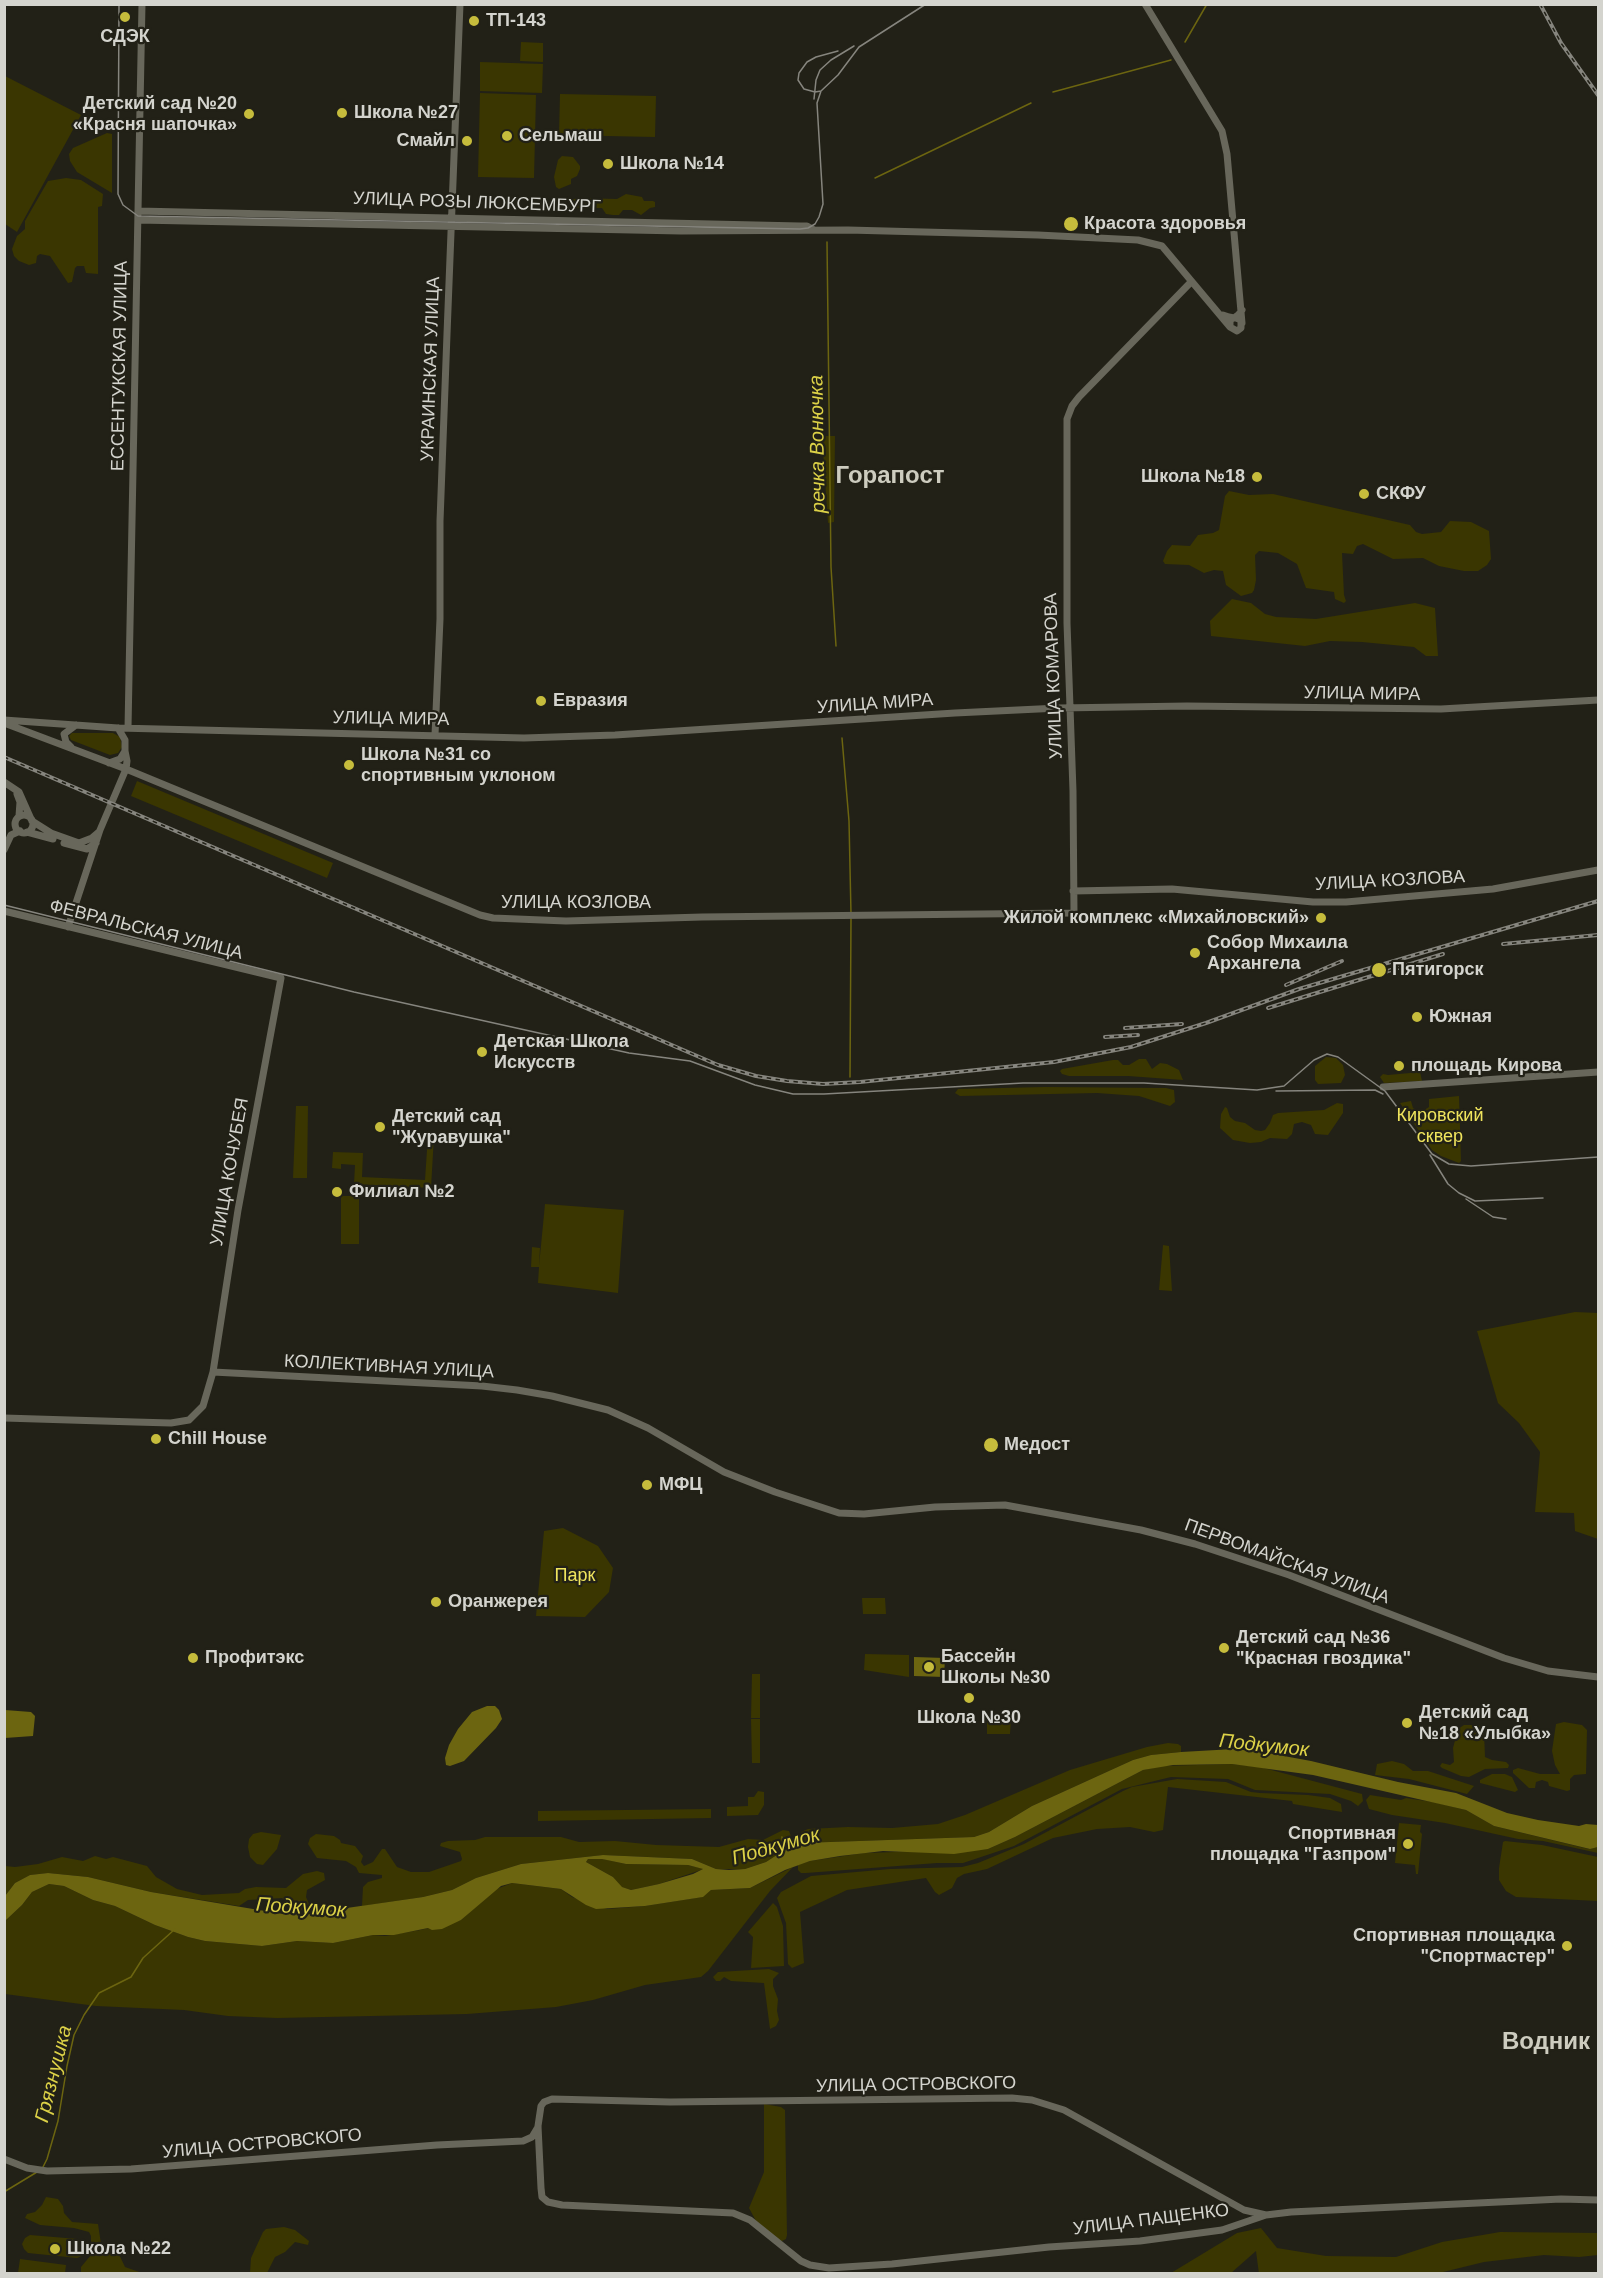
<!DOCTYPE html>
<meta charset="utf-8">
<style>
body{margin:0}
#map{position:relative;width:1603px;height:2278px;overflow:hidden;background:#222117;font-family:Arial,sans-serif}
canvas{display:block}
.frame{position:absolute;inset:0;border:6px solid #d4d4ce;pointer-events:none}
</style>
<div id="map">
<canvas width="1603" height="2278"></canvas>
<div class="frame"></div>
</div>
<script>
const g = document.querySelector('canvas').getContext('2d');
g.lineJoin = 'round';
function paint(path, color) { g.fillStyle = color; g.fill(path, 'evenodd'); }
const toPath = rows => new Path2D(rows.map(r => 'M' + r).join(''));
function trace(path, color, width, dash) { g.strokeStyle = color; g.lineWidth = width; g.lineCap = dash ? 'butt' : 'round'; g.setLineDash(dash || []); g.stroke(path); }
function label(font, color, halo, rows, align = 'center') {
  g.font = font + ' Arial,sans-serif'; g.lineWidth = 4.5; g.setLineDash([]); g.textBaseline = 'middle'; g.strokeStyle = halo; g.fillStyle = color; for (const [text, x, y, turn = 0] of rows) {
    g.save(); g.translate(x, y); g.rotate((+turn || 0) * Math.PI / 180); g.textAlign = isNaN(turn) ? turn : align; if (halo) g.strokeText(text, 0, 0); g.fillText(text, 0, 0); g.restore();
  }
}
const green = toPath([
 [521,42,543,43,543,62,520,61],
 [480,62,543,64,542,93,480,91],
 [5,76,81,115,17,232,5,224],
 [480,93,536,95,534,178,478,177],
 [560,94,656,96,655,137,559,135],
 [107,133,112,134,112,193,77,172,70,161,69,154,73,148],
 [562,156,573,157,580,166,580,169,577,176,571,179,571,184,559,189,556,187,554,177,558,160],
 [66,178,81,180,103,194,102,206,98,207,98,274,86,273,84,266,77,266,75,268,72,282,68,283,50,256,40,254,37,256,36,263,29,265,19,261,14,256,12,249,17,236,25,229,25,221,48,181],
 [626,194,642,197,644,201,653,201,655,202,655,207,650,208,641,215,632,210,623,210,619,215,613,215,606,214,602,208,578,208,571,207,569,203,571,200,578,198,617,199],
 [822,436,835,436,834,522,828,523],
 [1229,491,1249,495,1273,494,1410,525,1416,532,1422,534,1441,532,1450,521,1471,522,1489,531,1491,559,1487,565,1478,571,1464,571,1439,566,1423,558,1393,559,1363,544,1357,546,1353,554,1342,553,1344,595,1346,601,1344,603,1335,599,1334,592,1306,588,1297,564,1278,553,1259,551,1255,555,1256,580,1254,590,1252,593,1241,596,1226,585,1223,571,1214,570,1204,573,1189,565,1165,564,1163,561,1167,551,1172,545,1190,546,1198,535,1213,533,1219,530,1225,496],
 [1232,599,1251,603,1265,614,1276,617,1316,619,1415,603,1435,608,1438,656,1426,656,1414,647,1362,642,1330,641,1305,646,1211,636,1210,621],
 [72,733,113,733,120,737,122,747,118,753,110,755,71,740,69,736],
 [137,781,333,863,327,878,131,796],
 [1326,1057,1336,1058,1343,1065,1345,1075,1341,1083,1318,1084,1315,1080,1315,1066],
 [1139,1059,1146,1059,1152,1069,1160,1063,1167,1064,1179,1070,1183,1080,1128,1076,1069,1076,1062,1074,1060,1071,1062,1069,1113,1060,1118,1060,1123,1065,1129,1065],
 [1416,1069,1420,1072,1422,1081,1384,1083,1380,1077,1383,1074,1388,1075,1410,1073],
 [1045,1087,1166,1088,1174,1090,1175,1102,1170,1106,1139,1096,1097,1093,960,1096,955,1093,958,1089],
 [1459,1096,1461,1161,1459,1163,1441,1156,1432,1150,1400,1103,1411,1101,1413,1108,1421,1112,1429,1107,1429,1099],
 [1337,1103,1343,1104,1343,1113,1328,1135,1315,1134,1311,1125,1302,1122,1294,1124,1292,1134,1287,1139,1270,1138,1261,1142,1250,1143,1233,1140,1220,1128,1221,1114,1225,1107,1227,1108,1230,1117,1235,1121,1245,1123,1255,1130,1261,1131,1265,1130,1270,1123,1273,1115,1278,1113,1324,1110],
 [296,1106,308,1106,307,1178,293,1178],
 [428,1135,434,1136,431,1188,354,1184,355,1165,341,1164,341,1169,332,1168,333,1152,363,1153,362,1177,425,1180],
 [341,1196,359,1196,359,1244,341,1244],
 [545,1204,624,1210,618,1293,538,1283,539,1267,531,1267,532,1247,540,1248,539,1266],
 [1163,1245,1169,1246,1172,1291,1159,1290],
 [1575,1312,1598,1313,1598,1539,1575,1531,1574,1513,1535,1512,1540,1452,1519,1423,1498,1403,1477,1331],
 [563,1528,598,1546,613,1568,609,1592,585,1617,536,1616,544,1531],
 [862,1598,885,1598,886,1614,863,1614],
 [865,1654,909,1655,909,1677,864,1670],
 [752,1674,760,1674,760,1718,751,1718],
 [987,1718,1011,1718,1010,1734,987,1734],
 [751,1719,760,1719,760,1763,752,1763],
 [1564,1722,1582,1725,1587,1730,1586,1774,1574,1775,1570,1779,1570,1790,1567,1791,1549,1786,1548,1782,1542,1780,1536,1782,1535,1788,1529,1788,1513,1773,1513,1770,1518,1768,1540,1774,1560,1774,1555,1765,1552,1751,1556,1724],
 [1479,1725,1484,1732,1485,1757,1492,1760,1506,1762,1509,1765,1508,1768,1485,1769,1469,1777,1461,1776,1442,1768,1440,1766,1442,1763,1450,1765,1454,1762,1453,1748,1458,1729,1464,1725],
 [1168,1743,1178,1744,1181,1746,1181,1752,1151,1755,1133,1760,1032,1806,989,1832,974,1837,801,1843,801,1832,808,1829,848,1827,892,1828,938,1824,965,1815,1070,1770,1147,1747],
 [1392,1761,1404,1764,1413,1771,1428,1771,1474,1786,1467,1794,1409,1779,1375,1775,1377,1764],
 [1232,1764,1260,1767,1362,1794,1363,1801,1358,1806,1351,1801,1330,1794,1255,1790,1228,1779,1171,1777,1122,1789,1014,1846,963,1863,937,1863,806,1873,801,1873,798,1870,798,1865,810,1861,864,1853,988,1849,1015,1837,1143,1770,1162,1766],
 [1492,1774,1505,1774,1512,1777,1518,1790,1515,1792,1480,1783,1480,1780],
 [1177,1779,1226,1782,1251,1792,1260,1793,1308,1795,1330,1798,1341,1804,1342,1812,1293,1804,1292,1801,1168,1787,1163,1830,1154,1832,1130,1827,1097,1829,1053,1838,987,1869,964,1874,957,1878,952,1888,939,1895,935,1892,926,1878,847,1890,800,1912,804,1963,792,1968,788,1964,786,1923,777,1898,781,1892,811,1876,890,1869,962,1867,978,1863,1024,1844,1123,1791,1132,1787],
 [758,1791,764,1792,764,1805,758,1815,727,1816,727,1807,748,1806,748,1797,754,1797],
 [1370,1795,1401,1800,1406,1798,1433,1802,1466,1810,1494,1826,1589,1849,1598,1847,1598,1853,1543,1841,1518,1839,1445,1823,1392,1815,1369,1809,1366,1800],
 [711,1809,711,1818,538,1821,538,1811],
 [1399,1823,1421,1825,1420,1832,1422,1834,1418,1874,1416,1874,1415,1865,1395,1863],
 [783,1830,789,1831,794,1844,766,1862,745,1869,716,1869,692,1859,603,1855,521,1864,476,1878,452,1890,423,1897,362,1906,363,1887,368,1882,382,1878,382,1875,359,1873,356,1867,346,1861,317,1858,308,1844,310,1838,316,1834,334,1836,340,1840,341,1843,355,1846,363,1856,361,1862,364,1866,373,1862,382,1849,385,1849,397,1867,411,1872,429,1872,461,1861,462,1859,460,1852,440,1846,441,1843,448,1841,475,1840,485,1837,561,1837,579,1842,615,1841,656,1845,719,1847,748,1839,763,1840],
 [261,1832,281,1835,277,1849,263,1865,257,1864,250,1857,248,1847,249,1839,253,1834],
 [1505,1841,1542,1845,1598,1857,1598,1901,1516,1897,1506,1891,1499,1880,1499,1868,1503,1842],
 [95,1856,106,1859,113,1857,147,1866,156,1877,177,1889,202,1895,239,1893,245,1889,256,1887,286,1888,303,1874,317,1871,324,1873,325,1880,307,1890,306,1897,309,1904,314,1908,323,1907,326,1911,316,1914,307,1913,293,1907,282,1898,248,1900,239,1906,151,1892,88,1877,48,1873,30,1875,15,1883,5,1896,5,1866,15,1867,38,1864,62,1857,83,1861],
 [588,1859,603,1859,626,1864,688,1865,704,1869,659,1884,631,1890,621,1887,613,1877,586,1862],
 [793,1867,770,1891,708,1971,701,1977,645,1985,593,2000,556,2007,467,2014,277,2018,228,2016,184,2010,96,2006,5,1994,5,1921,22,1905,32,1892,49,1884,64,1886,93,1900,115,1906,155,1925,188,1937,205,1941,262,1946,297,1941,333,1943,373,1935,385,1936,420,1930,461,1920,494,1890,512,1883,561,1889,572,1897,607,1909,645,1906,702,1897,711,1890,750,1888],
 [773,1903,777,1907,783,1926,784,1966,751,1968,753,1937,748,1932],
 [769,1969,779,1973,773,1979,773,1986,778,1999,777,2011,779,2020,776,2026,770,2029,764,1983,731,1981,724,1977,720,1981,716,1981,713,1977,718,1972],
 [764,2104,781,2107,785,2110,787,2235,786,2239,782,2241,778,2240,756,2221,749,2208,764,2172],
 [46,2197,58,2199,63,2206,64,2213,72,2222,98,2224,101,2244,117,2250,125,2267,142,2273,81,2273,81,2267,91,2255,91,2236,89,2232,74,2228,40,2225,25,2218,27,2214,35,2212,42,2205],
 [284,2227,295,2230,309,2241,308,2245,295,2242,285,2252,275,2257,267,2273,250,2273,251,2258,263,2232,266,2229],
 [1261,2228,1277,2248,1326,2256,1396,2257,1442,2242,1500,2232,1598,2233,1598,2255,1579,2257,1544,2255,1484,2262,1439,2273,1259,2274,1256,2251,1231,2273,1171,2273,1237,2233],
 [30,2235,78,2239,84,2244,85,2251,82,2256,77,2258,28,2253,24,2249,22,2244,25,2238],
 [20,2259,66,2265,65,2273,18,2273]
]);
const water = toPath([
 [914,1657,945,1658,944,1677,914,1676],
 [487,1706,495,1706,499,1710,502,1719,496,1728,464,1761,450,1766,446,1765,445,1758,449,1745,458,1729,472,1712],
 [5,1710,31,1712,35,1716,33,1736,5,1738],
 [1234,1749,1262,1752,1311,1761,1398,1782,1456,1793,1507,1813,1538,1820,1579,1826,1586,1824,1598,1825,1598,1847,1590,1849,1494,1826,1466,1810,1313,1775,1232,1764,1173,1765,1143,1770,1015,1837,988,1849,954,1854,883,1851,840,1856,810,1861,785,1870,750,1888,711,1890,703,1897,645,1906,596,1909,586,1905,561,1889,512,1883,501,1886,461,1920,442,1929,432,1930,428,1928,394,1935,373,1935,333,1943,297,1941,262,1946,205,1941,188,1937,155,1925,115,1906,93,1900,64,1886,49,1884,32,1892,22,1905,5,1921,5,1896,15,1883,30,1875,48,1873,88,1877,151,1892,283,1914,316,1914,326,1911,423,1897,452,1890,476,1878,521,1864,603,1855,692,1859,716,1869,729,1870,745,1869,766,1862,794,1844,801,1843,974,1837,989,1832,1032,1806,1133,1760,1151,1755,1181,1752],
 [588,1859,602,1859,626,1864,688,1865,703,1869,693,1874,659,1884,631,1890,622,1887,613,1877,586,1862]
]);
const stream = toPath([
 [1185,42,1207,4],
 [1053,92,1171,60],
 [875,178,1031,103],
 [827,242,831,567,836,646],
 [842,738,849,821,851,914],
 [850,1077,851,918],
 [782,1837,784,1851],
 [43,2167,47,2159,58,2121,67,2066,74,2035,84,2015,99,1993,131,1977,143,1958,175,1929],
 [4,2192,37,2172]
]);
const secondary = toPath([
 [1145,4,1222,131,1227,154,1242,323],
 [138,211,800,226,807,226,814,230],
 [138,220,681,231,848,230,1038,235,1138,240,1162,246,1230,327],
 [1223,315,1229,317,1234,318,1236,318,1241,320,1241,328,1237,331,1230,327,1230,322,1231,319,1234,318,1238,315,1240,313,1242,310],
 [4,720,118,728,524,738,615,735,955,713,1059,708,1187,706,1441,709,1598,700],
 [4,723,126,769,480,915,493,918,566,921,702,917,1074,913,1073,791,1067,623,1067,419,1072,406,1079,397,1191,282],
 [128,728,142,4],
 [435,735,440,619,440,521,447,334,460,4],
 [71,747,66,742,64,734,76,725],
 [109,763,120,759,125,751,125,740,118,728],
 [4,782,19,792,31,819],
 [17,794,20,802,19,816],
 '15 824a9 9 0 1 1 18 0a9 9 0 1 1-18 0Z',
 [32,821,51,833,79,843,92,838,99,832],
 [27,832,53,839],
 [64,843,87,849,96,843],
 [4,850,11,835,20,831],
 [1073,891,1172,889,1313,902,1346,902,1493,889,1598,870],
 [4,911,281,978,238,1210,213,1372],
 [68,927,100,830,126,769,127,761,125,751],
 [1383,1087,1598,1072],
 [4,1418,135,1422,171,1423,189,1420,203,1406,213,1372,482,1386,517,1390,552,1396,608,1410,648,1428,724,1472,775,1492,839,1513,864,1514,935,1507,1005,1505,1141,1530,1195,1544,1289,1575,1504,1658,1548,1671,1598,1677],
 [4,2159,27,2168,47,2171,131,2169,437,2145,523,2141,532,2137,538,2127],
 [1266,2215,1244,2210,1064,2110,1032,2100,1012,2098,670,2102,552,2099,544,2102,541,2106,538,2126,541,2188,542,2197,548,2202,562,2205,733,2213,750,2220,801,2261,810,2265,829,2268,892,2264,1049,2247,1140,2241,1222,2230,1266,2215,1291,2212,1561,2199,1598,2200]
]);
const tram = toPath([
 [119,4,118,194,123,205,138,216,800,229,808,228,815,224,819,217,823,204,817,103,821,91,838,75,859,47,926,4],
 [821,91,815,92,804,89,798,80,799,73,807,62,816,57,838,51],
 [814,99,816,80,820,70,831,60,854,46],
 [4,905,354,992,629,1053,690,1061,755,1085,793,1094,824,1094,1023,1083,1144,1083,1257,1090,1284,1086,1314,1060,1327,1054,1338,1057,1385,1091,1432,1154,1449,1164,1471,1166,1598,1157],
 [1276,1091,1375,1090,1383,1094],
 [1430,1155,1448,1184,1459,1193,1475,1201,1543,1198],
 [1466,1199,1493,1217,1506,1219]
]);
const rail = toPath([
 [1540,4,1561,43,1598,95],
 [4,757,718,1065,756,1076,787,1081,823,1084,860,1082,1054,1062,1131,1047,1206,1023,1299,989,1598,901],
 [1503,944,1598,935],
 [1286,985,1342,961],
 [1268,1008,1443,954],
 [1125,1028,1182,1024],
 [1105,1037,1138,1035]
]);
const markers = [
 [125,17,6,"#c6bc3c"],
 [474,21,6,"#c6bc3c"],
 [342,113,6,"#c6bc3c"],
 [249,114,6,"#c6bc3c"],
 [507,136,6,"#c6bc3c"],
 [467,141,6,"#c6bc3c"],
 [608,164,6,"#c6bc3c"],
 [1071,224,8,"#c6bc3c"],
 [1257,477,6,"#c6bc3c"],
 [1364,494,6,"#c6bc3c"],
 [541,701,6,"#c6bc3c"],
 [349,765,6,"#c6bc3c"],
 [1321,918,6,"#c6bc3c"],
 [1195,953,6,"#c6bc3c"],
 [1379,970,8,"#c6bc3c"],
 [1417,1017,6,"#c6bc3c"],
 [482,1052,6,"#c6bc3c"],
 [1399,1066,6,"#c6bc3c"],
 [380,1127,6,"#c6bc3c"],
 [337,1192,6,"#c6bc3c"],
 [156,1439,6,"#c6bc3c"],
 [991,1445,8,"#c6bc3c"],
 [647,1485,6,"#c6bc3c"],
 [436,1602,6,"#c6bc3c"],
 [1224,1648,6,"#c6bc3c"],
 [193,1658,6,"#c6bc3c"],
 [929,1667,6,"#c6bc3c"],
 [969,1698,6,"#c6bc3c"],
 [1407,1723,6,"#c6bc3c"],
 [1408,1844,6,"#c6bc3c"],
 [1567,1946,6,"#c6bc3c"],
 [55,2249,6,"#c6bc3c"]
];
const poiNames = [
 ["ТП-143",486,21],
 ["СДЭК",125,37,"center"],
 ["Детский сад №20",237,104,"right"],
 ["«Красня шапочка»",237,125,"right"],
 ["Школа №27",354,113],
 ["Сельмаш",519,136],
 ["Смайл",455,141,"right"],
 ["Школа №14",620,164],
 ["Красота здоровья",1084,224],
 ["Школа №18",1245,477,"right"],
 ["СКФУ",1376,494],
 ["Евразия",553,701],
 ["Школа №31 со",361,755],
 ["спортивным уклоном",361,776],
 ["Жилой комплекс «Михайловский»",1309,918,"right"],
 ["Собор Михаила",1207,943],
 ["Архангела",1207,964],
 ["Пятигорск",1392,970],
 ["Южная",1429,1017],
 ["Детская Школа",494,1042],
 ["Искусств",494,1063],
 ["площадь Кирова",1411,1066],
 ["Детский сад",392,1117],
 ["\"Журавушка\"",392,1138],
 ["Филиал №2",349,1192],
 ["Chill House",168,1439],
 ["Медост",1004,1445],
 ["МФЦ",659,1485],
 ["Оранжерея",448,1602],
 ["Детский сад №36",1236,1638],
 ["\"Красная гвоздика\"",1236,1659],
 ["Бассейн",941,1657],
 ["Школы №30",941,1678],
 ["Профитэкс",205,1658],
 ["Детский сад",1419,1713],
 ["№18 «Улыбка»",1419,1734],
 ["Школа №30",969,1718,"center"],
 ["Спортивная",1396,1834,"right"],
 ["площадка \"Газпром\"",1396,1855,"right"],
 ["Спортивная площадка",1555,1936,"right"],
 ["\"Спортмастер\"",1555,1957,"right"],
 ["Школа №22",67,2249]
];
const streetNames = [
 ["УЛИЦА РОЗЫ ЛЮКСЕМБУРГ",477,203,2],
 ["ЕССЕНТУКСКАЯ УЛИЦА",120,366,-89],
 ["УКРАИНСКАЯ УЛИЦА",431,369,-88],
 ["УЛИЦА КОМАРОВА",1054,676,-92],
 ["УЛИЦА МИРА",1362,694,1],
 ["УЛИЦА МИРА",875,704,-4],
 ["УЛИЦА МИРА",391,719,1],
 ["УЛИЦА КОЗЛОВА",1390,881,-3],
 ["УЛИЦА КОЗЛОВА",576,903],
 ["ФЕВРАЛЬСКАЯ УЛИЦА",146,930,14],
 ["УЛИЦА КОЧУБЕЯ",230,1172,-80],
 ["КОЛЛЕКТИВНАЯ УЛИЦА",389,1367,3],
 ["ПЕРВОМАЙСКАЯ УЛИЦА",1287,1562,20],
 ["УЛИЦА ОСТРОВСКОГО",916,2085,-1],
 ["УЛИЦА ОСТРОВСКОГО",262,2144,-5],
 ["УЛИЦА ПАЩЕНКО",1151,2220,-7]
];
const parkNames = [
 ["Кировский",1440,1116],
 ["сквер",1440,1137],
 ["Парк",575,1576]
];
const waterNames = [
 ["речка Вонючка",818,444,-91],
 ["Подкумок",1264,1746,6],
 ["Подкумок",776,1847,-16],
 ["Подкумок",301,1908,4],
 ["Грязнушка",54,2074,-76]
];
const districtNames = [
 ["Горапост",890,476],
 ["Водник",1546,2042]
];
paint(green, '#3a3601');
paint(water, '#6c6510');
trace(stream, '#6c6510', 1.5);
trace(secondary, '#68675b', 7);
trace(tram, '#86857e', 1.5);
trace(rail, '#86857e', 4);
trace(rail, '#222117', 1.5, [4.5]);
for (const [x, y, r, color] of markers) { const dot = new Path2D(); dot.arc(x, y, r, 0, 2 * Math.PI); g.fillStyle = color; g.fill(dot); trace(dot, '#222117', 2); }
label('bold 18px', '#d4d4ce', '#222117', poiNames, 'left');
label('18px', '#d4d4ce', '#222117', streetNames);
label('18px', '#efe45d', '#222117', parkNames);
label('italic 20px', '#dcd147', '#222117', waterNames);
label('bold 24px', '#cdccbf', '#222117', districtNames);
</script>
